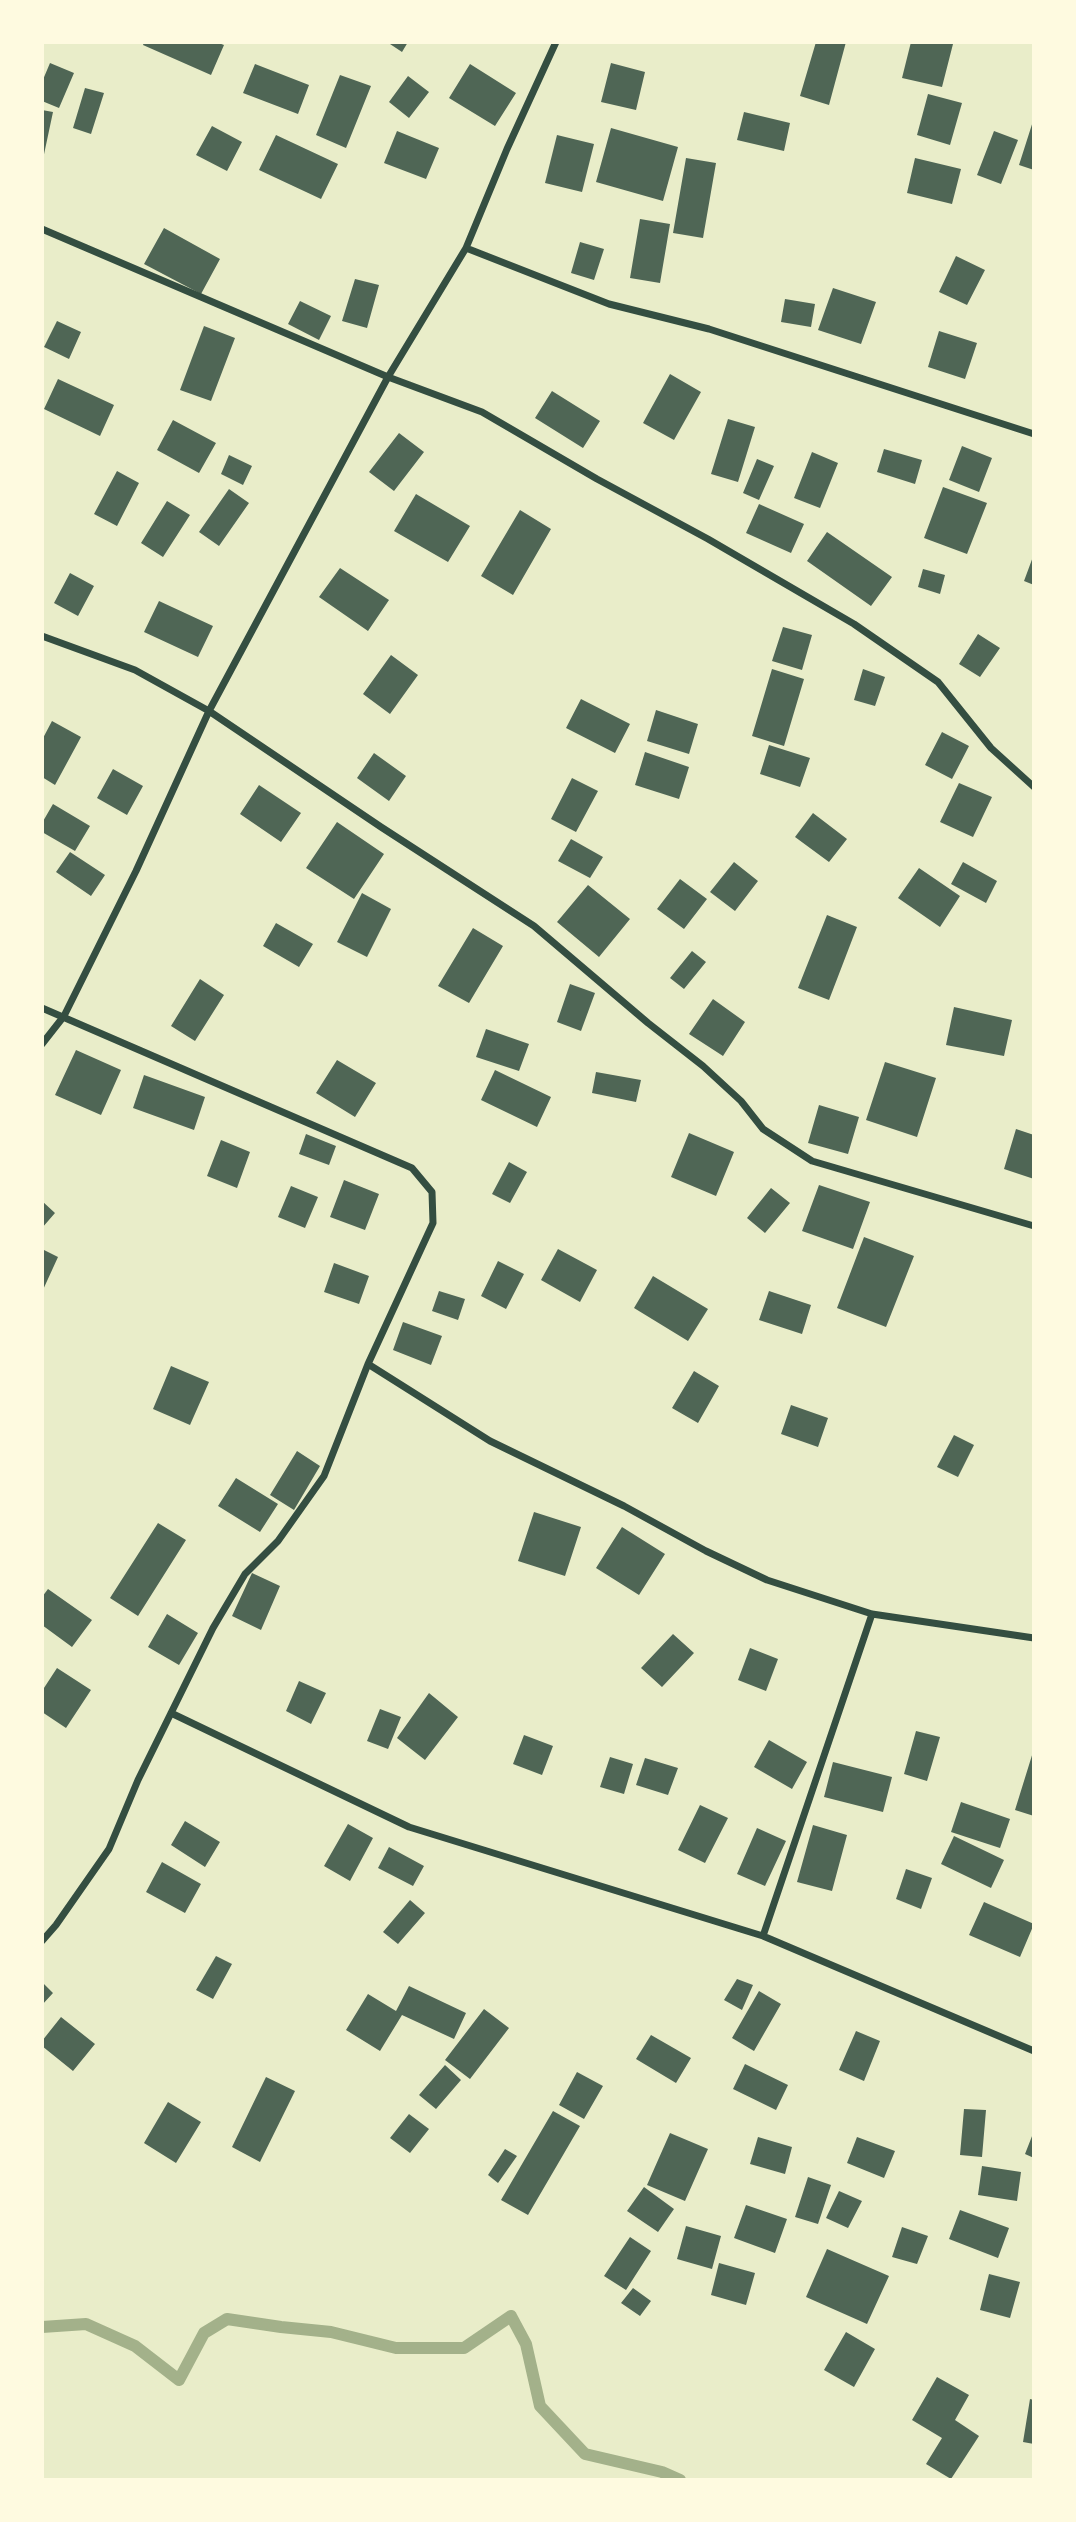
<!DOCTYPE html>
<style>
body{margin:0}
#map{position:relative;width:1076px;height:2522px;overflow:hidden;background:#e9edc9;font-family:"Nunito Sans",sans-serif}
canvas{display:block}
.frame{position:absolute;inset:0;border:44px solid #fefae0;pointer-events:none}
</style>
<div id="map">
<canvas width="1076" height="2522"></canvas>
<div class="frame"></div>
</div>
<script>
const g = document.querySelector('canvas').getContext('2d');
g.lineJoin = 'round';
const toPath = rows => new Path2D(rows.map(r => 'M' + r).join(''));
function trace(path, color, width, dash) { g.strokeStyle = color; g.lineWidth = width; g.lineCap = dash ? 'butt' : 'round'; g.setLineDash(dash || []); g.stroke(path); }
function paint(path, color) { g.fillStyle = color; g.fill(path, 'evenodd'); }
const stream = toPath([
 [42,2327,86,2324,135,2346,179,2380,204,2333,227,2319,281,2327,331,2332,396,2348,464,2348,511,2316,526,2344,540,2406,585,2454,662,2472,680,2480]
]);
const building = toPath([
 [144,42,216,42,224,45,211,75,143,45],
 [387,42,408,42,402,52],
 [816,42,846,42,829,105,800,96],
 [911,42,953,44,942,87,902,78],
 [50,63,74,73,59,108,42,101,42,82],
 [611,63,645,72,636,110,601,102],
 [255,64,309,85,298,114,243,93],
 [470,64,516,93,495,126,449,98],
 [340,75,371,86,346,148,316,135],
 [408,76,429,92,409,118,389,102],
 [85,88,104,93,91,134,73,128],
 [928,94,962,103,950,145,917,135],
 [42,110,53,112,43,159,42,159],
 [744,112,790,123,784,151,737,140],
 [1034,118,1034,170,1019,165],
 [212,126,242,142,227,171,196,155],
 [611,128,678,147,663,201,596,182],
 [397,131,439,148,426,179,384,163],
 [994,131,1018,140,1001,184,977,175],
 [276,135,338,164,321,199,259,170],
 [557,135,594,144,582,192,545,183],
 [686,158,716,163,703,238,673,233],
 [915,158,961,169,952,204,907,193],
 [640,219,670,224,660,283,630,278],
 [164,228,220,259,201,294,144,264],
 [580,242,604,249,594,280,571,273],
 [956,256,985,270,967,305,939,292],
 [355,279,379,285,367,328,342,321],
 [833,288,876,302,861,344,818,330],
 [785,299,815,304,811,327,781,322],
 [300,301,331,316,319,340,288,324],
 [57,321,81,332,69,359,44,347],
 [204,326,235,338,211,401,180,390],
 [939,331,977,343,965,379,928,367],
 [670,374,701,392,674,440,643,423],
 [58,379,114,405,100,436,44,409],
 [552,391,600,421,583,448,535,418],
 [728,419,755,427,738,482,711,474],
 [173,420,216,443,199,473,157,450],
 [399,433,424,452,394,491,369,472],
 [962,446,992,458,979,492,949,480],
 [884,449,922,460,915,484,877,472],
 [812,452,838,463,820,508,794,498],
 [229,455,252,466,243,485,221,474],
 [757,459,774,466,759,500,743,493],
 [117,471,139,483,117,526,94,514],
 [943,487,987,503,967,554,924,538],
 [229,489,249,503,219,546,199,532],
 [416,494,470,526,448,562,394,531],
 [167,501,190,515,163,557,141,543],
 [759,504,804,524,791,553,746,533],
 [520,510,551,529,513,595,481,576],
 [827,532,892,577,871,606,807,561],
 [1034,554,1034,585,1024,581],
 [340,568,389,600,368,631,319,597],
 [923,569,945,575,940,594,918,587],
 [70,573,94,586,78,616,54,603],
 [159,601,213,626,198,657,144,632],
 [783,627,812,635,802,670,772,661],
 [978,634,1000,648,980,677,959,664],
 [391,655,418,675,390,714,363,694],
 [772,669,804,679,784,746,752,736],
 [863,669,885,677,875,706,854,700],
 [581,699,630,724,615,753,566,728],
 [656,710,698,724,689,754,647,741],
 [52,721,81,737,55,785,42,777,42,740],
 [942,732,969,746,952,779,925,765],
 [769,745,810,758,800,787,760,774],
 [645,752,689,767,679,799,635,785],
 [374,753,406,776,389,801,357,778],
 [113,769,143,786,127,815,97,798],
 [572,778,598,791,576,832,551,819],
 [959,783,992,797,973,837,940,822],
 [259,785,301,813,281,842,240,814],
 [53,804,90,826,75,851,42,832,42,823],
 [813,813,847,839,829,862,795,837],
 [337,822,384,854,354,899,306,868],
 [571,839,603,857,590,878,558,861],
 [70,852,105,875,91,896,56,872],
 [734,862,758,881,735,911,710,892],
 [963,862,997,881,986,903,951,884],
 [919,868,960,896,940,927,898,898],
 [680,879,707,899,684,929,657,909],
 [588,885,630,919,599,957,557,922],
 [362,893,391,909,367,957,337,942],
 [827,915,857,927,829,1000,798,988],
 [276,923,313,944,299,967,263,946],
 [473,928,503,946,469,1003,438,986],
 [692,951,706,962,684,989,670,978],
 [200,979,224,995,195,1041,171,1026],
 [570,984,595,993,581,1031,557,1022],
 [713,999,745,1022,723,1056,689,1034],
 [954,1007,1012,1020,1004,1056,946,1045],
 [486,1029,529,1044,519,1071,476,1057],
 [76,1050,121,1070,101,1115,55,1095],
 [337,1060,376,1083,355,1117,316,1093],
 [885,1062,936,1078,917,1137,866,1120],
 [495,1070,551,1097,537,1127,481,1100],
 [596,1072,641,1080,636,1102,592,1093],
 [144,1075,205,1097,194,1130,133,1108],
 [819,1105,859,1117,848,1154,808,1143],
 [1016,1129,1034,1135,1034,1179,1004,1169],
 [689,1133,734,1152,716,1196,671,1177],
 [306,1134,336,1146,329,1165,299,1154],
 [221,1140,250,1152,237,1188,207,1176],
 [509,1162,527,1172,510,1203,492,1194],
 [344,1180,379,1194,365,1230,330,1217],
 [819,1185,870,1202,853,1249,802,1231],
 [291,1186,318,1197,305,1228,278,1217],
 [771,1188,790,1203,765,1233,747,1218],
 [42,1201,55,1213,42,1228],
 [864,1237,914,1256,886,1327,837,1308],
 [42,1249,58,1257,42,1292],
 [558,1249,597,1270,580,1302,541,1280],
 [498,1261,524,1274,506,1309,481,1296],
 [334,1263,369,1276,359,1304,324,1292],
 [653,1276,708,1309,688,1341,634,1308],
 [439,1291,465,1299,458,1320,432,1311],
 [769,1291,811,1305,802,1334,759,1320],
 [403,1322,442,1336,431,1365,393,1350],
 [171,1366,209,1382,190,1425,153,1409],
 [694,1371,719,1386,698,1423,672,1408],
 [791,1405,828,1418,818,1447,781,1434],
 [954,1435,974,1445,958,1477,937,1467],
 [297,1451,320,1466,294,1510,270,1495],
 [236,1478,278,1504,260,1532,218,1506],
 [534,1512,581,1527,565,1576,518,1561],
 [158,1523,186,1540,138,1616,110,1598],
 [622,1527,665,1554,639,1595,596,1568],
 [252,1573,280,1586,261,1630,232,1616],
 [48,1589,92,1620,72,1647,42,1625,42,1597],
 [167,1614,198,1633,179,1665,148,1647],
 [673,1634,694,1653,662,1687,641,1668],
 [750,1648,778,1659,766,1691,738,1680],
 [57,1668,91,1690,66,1728,42,1712,42,1691],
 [299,1681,326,1693,311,1724,286,1711],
 [429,1693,458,1717,425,1760,397,1738],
 [380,1709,401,1717,388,1749,367,1741],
 [916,1731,940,1737,927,1781,904,1774],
 [524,1735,553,1746,542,1775,513,1764],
 [769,1740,807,1762,792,1789,754,1767],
 [1033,1752,1034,1752,1034,1816,1015,1810],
 [610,1757,633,1764,624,1794,600,1787],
 [645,1758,678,1768,668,1795,636,1785],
 [833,1762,892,1777,883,1812,824,1797],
 [961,1802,1010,1819,1000,1848,951,1832],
 [700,1805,728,1818,705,1863,678,1850],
 [185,1821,220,1842,205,1867,171,1845],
 [348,1824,373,1838,350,1881,324,1866],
 [813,1825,847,1835,832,1891,797,1882],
 [757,1828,786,1841,765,1886,737,1874],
 [954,1836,1004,1860,991,1888,941,1864],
 [389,1847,424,1866,413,1886,378,1868],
 [162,1862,201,1884,185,1913,146,1892],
 [906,1869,932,1878,921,1909,896,1899],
 [410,1900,425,1913,398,1944,383,1932],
 [984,1902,1034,1924,1020,1957,969,1935],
 [216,1956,232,1964,213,1999,196,1990],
 [737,1979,753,1985,742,2010,724,2000],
 [42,1982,53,1993,42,2005],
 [409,1986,466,2013,454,2039,402,2015,380,2051,346,2030,368,1994,396,2011],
 [759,1991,781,2004,754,2051,732,2038],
 [484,2009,509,2028,470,2079,445,2060],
 [61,2017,95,2044,73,2071,42,2046,42,2041],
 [856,2031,880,2041,864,2081,839,2070],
 [651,2035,691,2058,676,2083,636,2059],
 [745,2064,788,2085,776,2110,733,2089],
 [445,2065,461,2080,436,2109,419,2095],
 [577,2072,603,2086,584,2119,559,2105],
 [266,2077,295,2091,260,2162,232,2147],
 [168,2102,201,2122,176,2163,144,2143],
 [964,2109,986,2110,982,2157,960,2155],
 [553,2111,580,2126,528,2215,501,2200],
 [409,2114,429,2129,410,2153,390,2138],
 [1034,2131,1034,2158,1025,2154],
 [670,2133,708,2149,685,2201,647,2185],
 [758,2137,792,2147,785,2174,750,2164],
 [857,2137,895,2151,884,2178,847,2163],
 [505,2149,517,2156,498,2183,488,2175],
 [982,2166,1021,2172,1017,2201,978,2195],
 [808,2177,831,2185,818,2224,795,2217],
 [644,2187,674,2209,658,2232,627,2211],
 [839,2191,862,2201,848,2228,826,2218],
 [746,2205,787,2219,775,2253,734,2238],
 [960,2210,1009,2228,998,2258,949,2239],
 [686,2226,721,2236,712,2269,677,2259],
 [902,2227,928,2236,917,2264,892,2257],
 [630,2237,651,2251,626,2290,604,2276],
 [827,2249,889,2276,867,2324,806,2297],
 [719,2263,755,2273,746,2305,711,2295],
 [989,2274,1020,2282,1010,2318,980,2310],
 [633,2288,651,2301,640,2316,621,2303],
 [846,2332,875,2349,854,2387,824,2370],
 [937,2377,969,2395,955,2420,979,2436,951,2479,926,2464,942,2438,912,2420],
 [1030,2399,1034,2400,1034,2444,1023,2442]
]);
const minor = toPath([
 [42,229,388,377,482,412,597,479,708,539,854,624,938,682,991,748,1034,787],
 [466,248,609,304,709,329,1034,434],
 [42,636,135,670,209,711,381,827,534,926,648,1023,703,1066,741,1101,763,1129,812,1161,1034,1226],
 [42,1008,412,1168,432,1192,433,1223,368,1364,490,1441,624,1506,706,1551,767,1580,872,1614,1034,1638],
 [42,1044,64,1016,136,871,209,711,388,377,466,248,507,149,556,42],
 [171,1713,409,1827,763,1936,1034,2051],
 [763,1936,872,1614],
 [42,1941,56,1925,109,1849,138,1780,213,1628,245,1574,278,1541,324,1476,368,1364]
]);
trace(stream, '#a3b18a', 12);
paint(building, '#4f6655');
trace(minor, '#344e41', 7);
</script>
